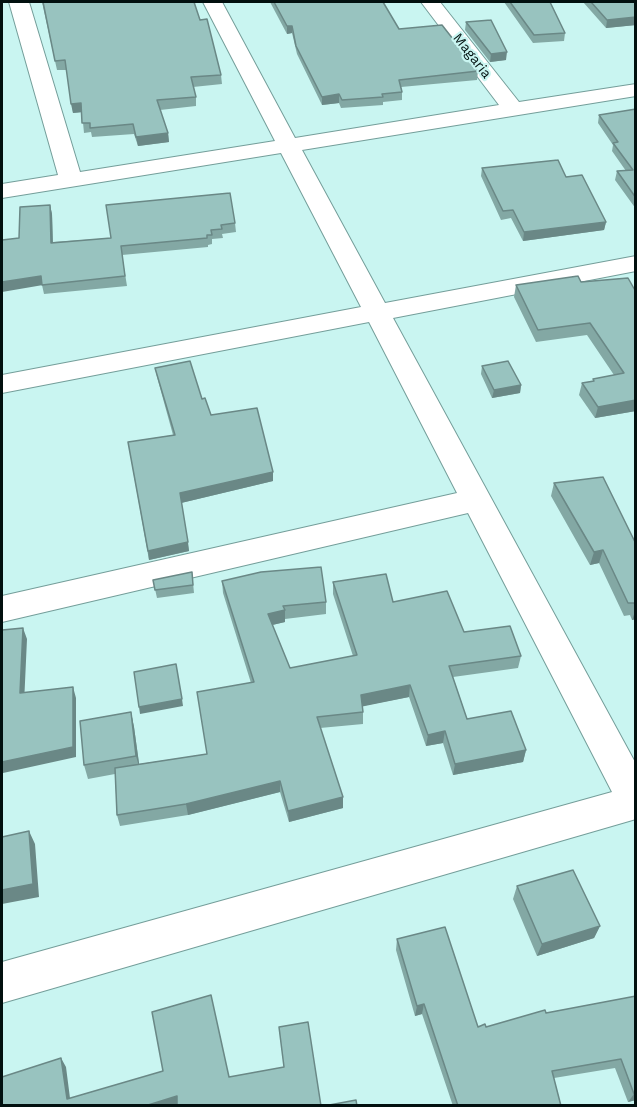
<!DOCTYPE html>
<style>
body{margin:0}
#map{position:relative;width:637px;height:1107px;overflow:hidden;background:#c9f5f1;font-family:"Work Sans",sans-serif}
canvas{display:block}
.frame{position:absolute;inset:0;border:3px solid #02100f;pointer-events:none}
</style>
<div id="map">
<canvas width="637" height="1107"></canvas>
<div class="frame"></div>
</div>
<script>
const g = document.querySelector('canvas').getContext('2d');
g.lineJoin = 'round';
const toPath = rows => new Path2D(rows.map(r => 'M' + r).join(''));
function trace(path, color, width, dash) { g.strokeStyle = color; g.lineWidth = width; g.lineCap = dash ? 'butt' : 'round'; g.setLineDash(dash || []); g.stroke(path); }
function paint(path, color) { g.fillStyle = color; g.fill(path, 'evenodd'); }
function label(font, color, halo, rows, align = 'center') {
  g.font = font + ' "Work Sans",sans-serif'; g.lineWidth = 4.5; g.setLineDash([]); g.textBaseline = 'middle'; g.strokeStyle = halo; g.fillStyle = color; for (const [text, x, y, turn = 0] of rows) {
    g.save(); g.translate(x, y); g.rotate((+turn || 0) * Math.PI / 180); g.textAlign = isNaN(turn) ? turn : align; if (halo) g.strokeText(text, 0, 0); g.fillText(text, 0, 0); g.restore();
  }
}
const street = toPath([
 [9,2,29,2,80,172,275,141,203,2,222,2,295,138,499,105,421,2,440,2,519,102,636,84,636,96,302,150,385,303,636,256,636,271,393,318,636,764,636,819,2,1003,2,962,612,792,468,513,2,622,2,596,457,493,369,322,2,393,2,375,361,307,281,153,2,198,2,184,58,175,9,2]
]);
const wall = toPath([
 [42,2,221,75,222,84,193,87,196,97,196,106,160,110,168,133,169,142,138,146,134,134,92,137,91,132,84,133,82,112,73,113,67,70,57,70],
 [270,2,383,2,399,29,478,71,477,80,401,87,402,92,402,100,383,102,383,105,341,108,339,103,322,105,297,54,292,33,287,34],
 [504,2,550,2,565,33,564,41,533,43],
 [583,2,636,2,636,25,606,28],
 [466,22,506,60,490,62,465,30],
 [636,109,636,209,615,180,617,171,626,171,612,151,613,145,598,123,599,115],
 [482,168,566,177,606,222,604,230,523,241,511,218,501,220,481,176],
 [50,205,52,214,53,242,111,238,235,223,236,232,222,234,223,238,212,239,212,244,208,245,208,247,122,255,127,286,44,294,42,285,19,238],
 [628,278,636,411,595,418,579,395,582,383,593,381,593,379,614,375,587,335,536,342,514,297,516,285,581,282],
 [482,366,521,385,520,393,492,398,481,374],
 [155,368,202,399,211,415,273,472,273,481,181,503,189,551,149,560,128,442,173,435,157,377],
 [554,483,636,544,636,619,632,620,630,615,624,616,599,563,590,565,551,496],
 [192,572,194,593,157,598,153,580],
 [222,581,326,602,326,614,285,619,285,622,272,625,290,668,353,656,333,594,333,582,393,602,464,632,521,656,518,668,453,677,467,719,526,750,523,762,453,775,443,743,426,746,409,697,362,706,363,712,363,724,320,728,343,808,289,822,280,792,188,815,120,826,117,815,115,774,88,779,84,765,131,712,134,727,139,764,207,754,251,683,223,593],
 [517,886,600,926,594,938,537,956,513,899],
 [397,939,478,1027,486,1027,546,1013,636,996,636,1100,628,1102,615,1068,554,1078,561,1106,453,1106,422,1014,415,1016,396,950]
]);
const shadedWall = toPath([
 [636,17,636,25,606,28,607,20],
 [287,26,292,26,292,33,287,34],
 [507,52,506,60,490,62,491,54],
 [339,94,339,103,322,105,322,97],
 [81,103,83,112,73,113,71,104],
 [168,133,169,142,138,146,136,137],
 [50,205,52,214,53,252,51,243],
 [606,222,604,230,523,241,524,232],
 [41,276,43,285,2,292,2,282],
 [521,385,520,393,492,398,494,390],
 [636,400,636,411,595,418,598,407],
 [273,472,273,481,181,503,180,493],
 [188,542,189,551,149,560,148,551],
 [603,550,599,563,590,565,594,552],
 [636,609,636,619,632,620],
 [285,610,285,622,268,626,268,614],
 [23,628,27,639,24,704,20,693],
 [410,685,409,697,360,707,361,695],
 [73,687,76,698,76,757,3,773,3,791,2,792,2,762],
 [182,699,183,706,140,714,139,707],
 [131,712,134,727,140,770,136,756],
 [445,731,443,743,426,746,428,735],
 [526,750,523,762,453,775,455,764],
 [280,781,280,792,188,815,186,804],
 [343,797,343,808,289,822,288,811],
 [29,831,35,844,39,897,2,904,2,890],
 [600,926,594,938,537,956,542,944],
 [424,1004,422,1014,415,1016,417,1006],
 [61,1058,66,1067,71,1106,67,1099],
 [636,1093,636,1100,628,1102,634,1094],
 [177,1096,179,1104,175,1106,145,1106]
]);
const building = toPath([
 [43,2,194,2,200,20,207,19,221,75,191,77,196,97,157,100,168,133,136,137,133,124,90,128,90,123,82,123,81,103,71,104,65,60,55,61,43,2],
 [274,2,383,2,399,29,442,25,478,71,399,80,402,92,382,94,383,97,342,100,339,94,322,97,296,46,292,26,287,26,274,2],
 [510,2,550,2,565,33,534,35,510,2],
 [591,2,636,2,636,17,607,20,591,2],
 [491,20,507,52,491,54,466,22,491,20],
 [636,109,636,198,617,171,633,170,613,143,618,142,599,115,636,109],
 [558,160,566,177,582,175,606,222,524,232,513,210,503,211,482,168,558,160],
 [230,193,235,223,221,225,222,229,211,230,212,235,207,235,207,238,121,246,125,276,42,285,41,276,2,282,2,240,19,238,20,207,50,205,51,243,111,238,106,205,230,193],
 [578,276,581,282,628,278,636,292,636,400,598,407,582,383,594,381,593,379,624,373,590,323,538,330,516,285,578,276],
 [190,361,202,399,205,398,211,415,257,408,273,472,180,493,188,542,148,551,128,442,175,435,155,368,190,361],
 [508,361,521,385,494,390,482,366,508,361],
 [603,477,636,544,636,606,634,603,628,603,603,550,594,552,554,483,603,477],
 [321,567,326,602,283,606,285,610,268,614,290,668,357,655,333,582,386,574,393,602,447,591,464,632,510,626,521,656,449,666,467,719,511,711,526,750,455,764,445,731,428,735,410,685,361,695,363,712,317,717,343,797,288,811,280,781,186,804,117,815,115,768,207,754,197,692,254,682,222,581,261,572,321,567],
 [192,572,193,585,155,590,153,580,192,572],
 [23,628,20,693,73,687,73,747,2,762,2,630,23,628],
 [176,664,182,699,139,707,134,672,176,664],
 [131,712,136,756,84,765,80,721,131,712],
 [29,831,33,884,2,890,2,837,29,831],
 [573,870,600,926,542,944,517,886,573,870],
 [445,927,478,1027,485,1024,486,1027,545,1010,546,1013,636,996,636,1093,634,1094,621,1059,552,1071,561,1106,458,1106,424,1004,417,1006,397,939,445,927],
 [211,995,229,1077,284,1067,279,1027,308,1022,321,1106,177,1106,177,1096,145,1106,2,1106,2,1077,61,1058,67,1099,163,1071,152,1012,211,995],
 [356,1100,357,1106,324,1106,356,1100]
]);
const farStreetnames = [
 ["Magaria",472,56,52]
];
trace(street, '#749e9a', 2);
paint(street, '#fff');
paint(wall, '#83a8a4');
paint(shadedWall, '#6a8886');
paint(building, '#98c3bf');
trace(building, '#6a8886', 1.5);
label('14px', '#02100f', '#c9f5f1', farStreetnames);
</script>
